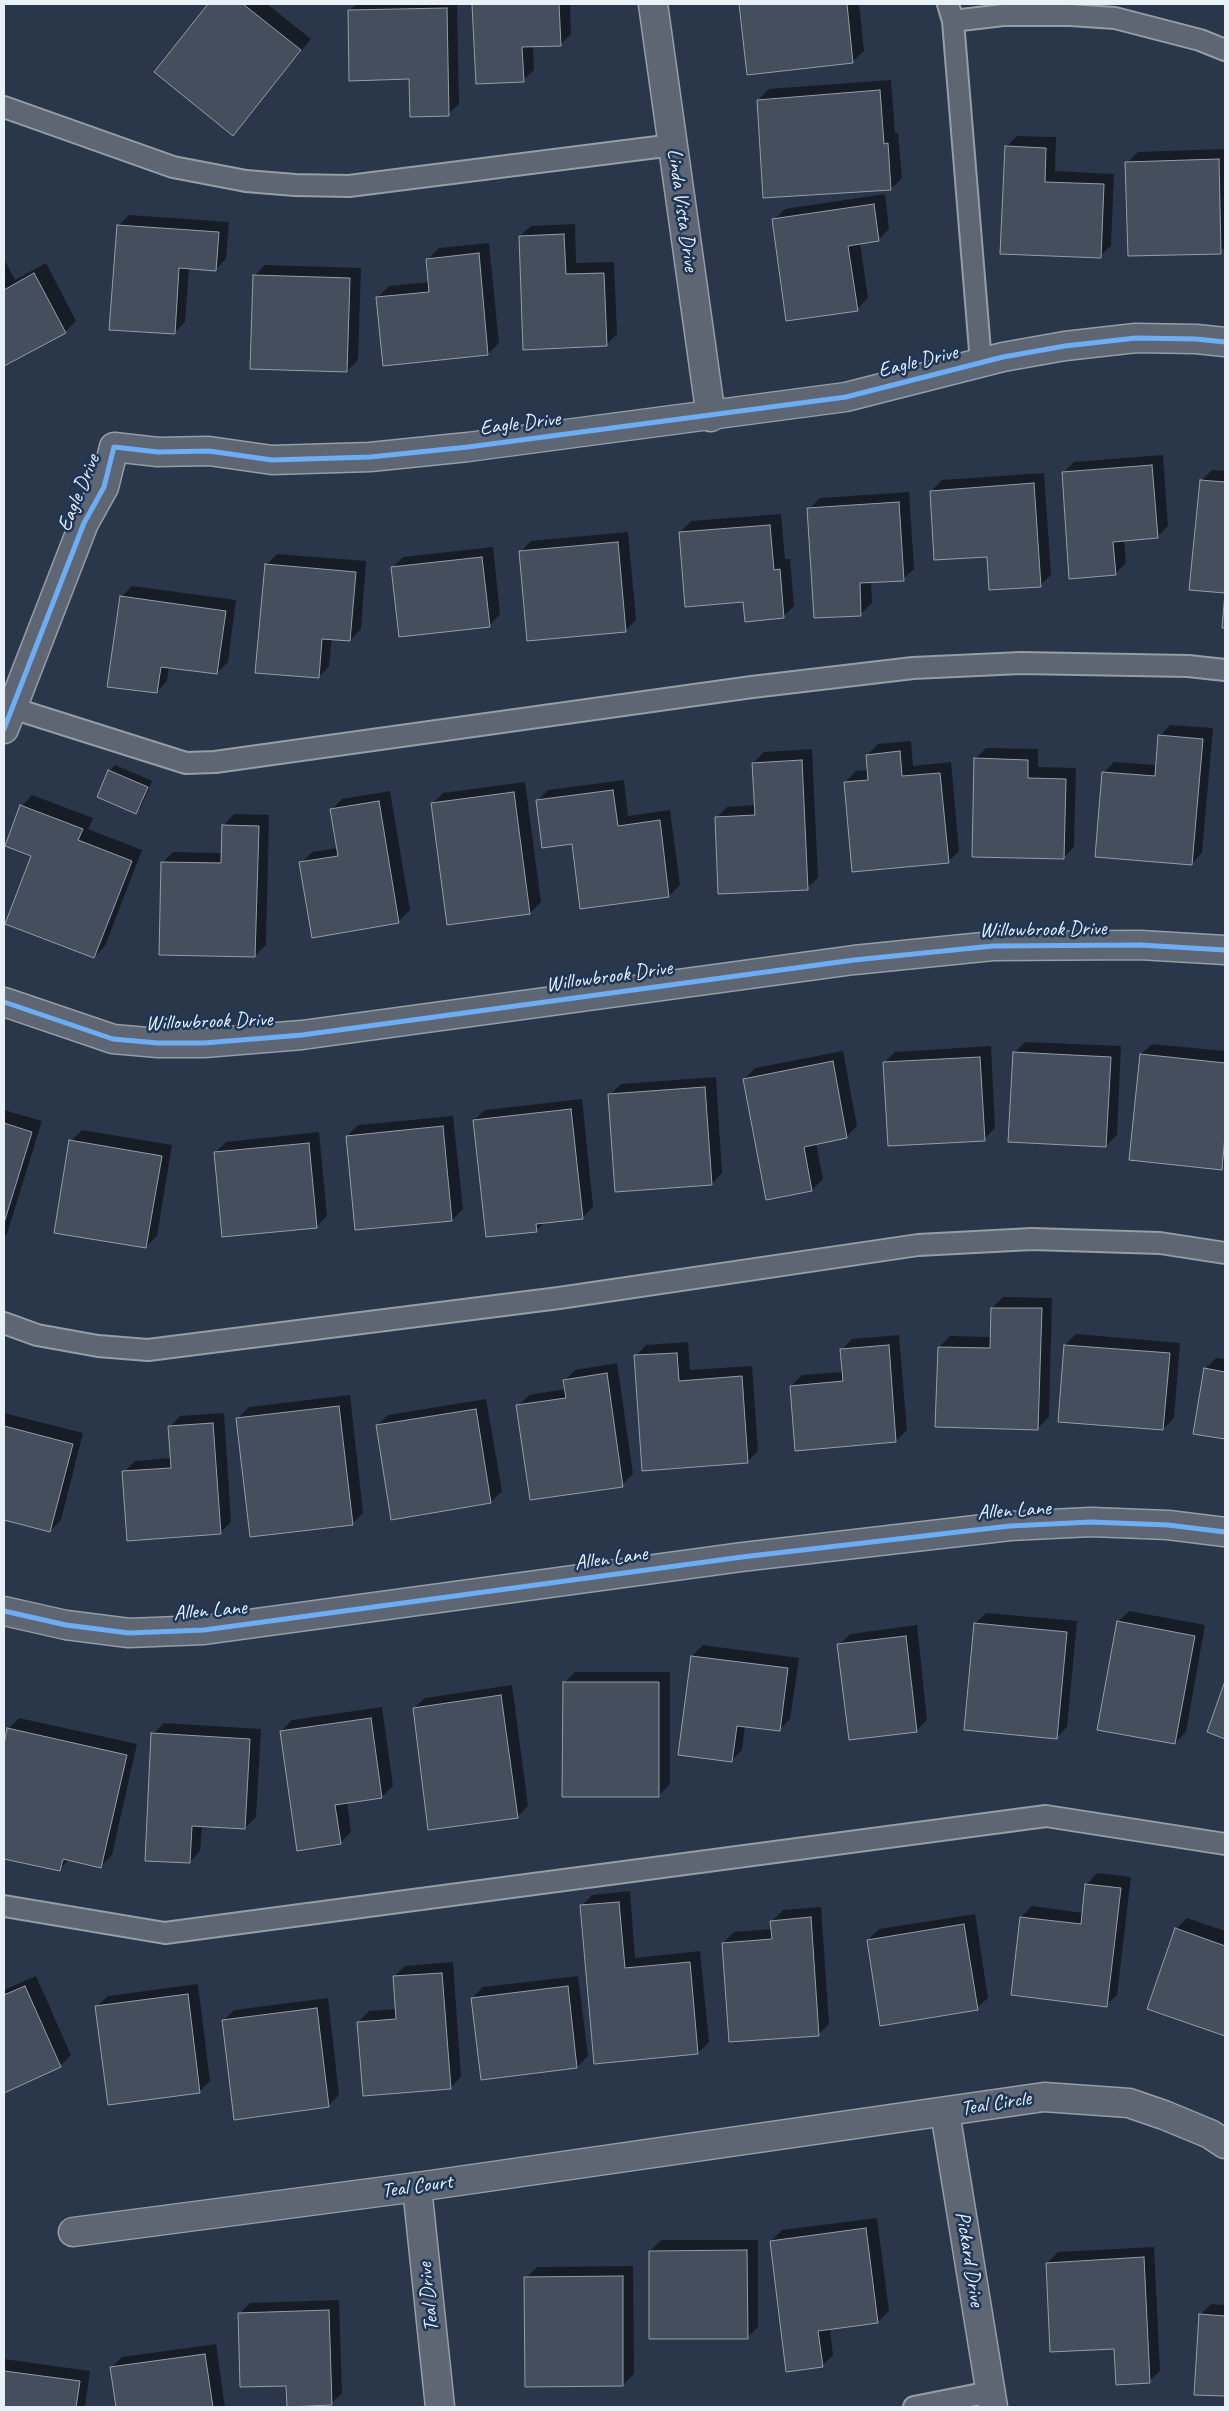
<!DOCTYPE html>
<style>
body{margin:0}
#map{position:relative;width:1229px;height:2411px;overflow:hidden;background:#2a374a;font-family:Caveat,sans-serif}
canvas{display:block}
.frame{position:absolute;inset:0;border:5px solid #e8f1f8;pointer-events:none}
</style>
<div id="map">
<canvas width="1229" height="2411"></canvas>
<div class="frame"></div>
</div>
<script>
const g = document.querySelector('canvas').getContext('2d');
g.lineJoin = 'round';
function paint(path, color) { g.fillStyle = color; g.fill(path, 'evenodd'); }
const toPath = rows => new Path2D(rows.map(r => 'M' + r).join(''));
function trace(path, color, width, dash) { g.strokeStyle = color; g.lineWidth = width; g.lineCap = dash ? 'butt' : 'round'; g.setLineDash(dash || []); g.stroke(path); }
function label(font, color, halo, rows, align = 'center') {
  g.font = font + ' Caveat,sans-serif'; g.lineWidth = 5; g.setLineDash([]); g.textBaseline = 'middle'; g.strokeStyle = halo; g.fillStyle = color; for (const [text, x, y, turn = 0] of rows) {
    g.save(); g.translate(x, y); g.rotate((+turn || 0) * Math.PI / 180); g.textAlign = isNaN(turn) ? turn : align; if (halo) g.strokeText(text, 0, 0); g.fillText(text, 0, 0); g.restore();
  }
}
const shadow = toPath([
 [209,4,267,4,311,39,233,134,155,72],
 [356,4,457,4,459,104,448,114,410,78,349,11],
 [473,4,570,4,571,34,560,45,533,46,534,70,523,80,477,83],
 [740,4,859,4,864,51,853,61,748,73],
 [891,80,895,133,898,133,902,178,891,189,758,100,769,89],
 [1017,136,1056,137,1055,171,1114,174,1111,246,1100,256,1006,147],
 [1225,149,1225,247,1220,252,1127,163,1138,152],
 [885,194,889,229,878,240,860,243,868,298,857,309,774,220,785,209],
 [129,215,229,222,226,259,216,269,189,268,185,322,174,333,118,226],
 [575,224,576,263,614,262,617,334,606,345,520,236,531,226],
 [489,243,499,343,488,354,378,297,389,286,430,282,428,259,439,248],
 [4,259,15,280,46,263,76,321,65,332,4,365],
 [265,265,361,268,358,360,347,371,254,276],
 [1163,455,1168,526,1157,537,1124,540,1126,563,1115,574,1063,473,1074,462],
 [1212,470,1225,471,1225,591,1191,588,1201,481],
 [1044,473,1051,575,1040,585,988,555,931,491,942,480],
 [909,492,914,569,903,579,871,581,872,603,861,614,809,509,820,498],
 [781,514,785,559,790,559,794,606,783,617,744,601,680,532,691,521],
 [628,532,636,620,625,631,520,552,531,541],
 [493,547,500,614,490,625,392,568,403,557],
 [277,554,366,561,361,629,350,640,332,638,329,666,319,677,266,565],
 [132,586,236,600,228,662,217,673,169,667,167,681,157,692,121,597],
 [1170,725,1213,728,1202,853,1191,864,1103,773,1114,762,1157,765,1160,736],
 [911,741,913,766,951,762,959,851,948,862,845,782,856,771,868,770,867,755,878,744],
 [986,748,1038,749,1038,767,1076,768,1074,847,1063,858,975,759],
 [812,749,818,878,807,888,716,818,727,807,755,805,753,763,764,752],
 [115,765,152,781,141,807,136,812,98,796,110,771],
 [624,780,628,816,670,810,680,885,669,896,573,842,537,801,548,790],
 [525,782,541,902,530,913,432,804,443,793],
 [390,791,410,910,399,921,301,863,312,852,338,848,331,810,342,799],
 [32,795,93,818,88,829,142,850,105,946,94,957,33,855,22,806],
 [234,814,269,815,266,945,255,956,162,863,173,852,222,853,224,825],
 [1025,1042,1121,1046,1117,1135,1106,1146,1014,1053],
 [1152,1044,1225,1051,1225,1164,1221,1168,1141,1054],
 [991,1046,995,1128,984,1139,884,1063,895,1052],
 [843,1051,857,1126,846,1137,816,1143,823,1179,812,1190,744,1079,755,1068],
 [716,1077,722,1173,712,1184,610,1095,621,1084],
 [582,1099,593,1207,582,1218,545,1222,536,1231,474,1120,485,1110],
 [4,1110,42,1121,7,1234,4,1237],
 [453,1116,463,1209,452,1220,347,1136,358,1125],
 [82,1130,172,1145,157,1236,146,1247,71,1141],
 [319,1132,327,1216,316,1227,215,1153,226,1142],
 [1003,1297,1052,1298,1049,1417,1038,1428,939,1347,950,1336,992,1337,992,1308],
 [1076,1334,1180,1343,1174,1418,1163,1429,1065,1345],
 [899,1335,907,1430,896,1441,791,1386,802,1375,843,1372,841,1350,852,1339],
 [688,1342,690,1370,752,1366,758,1451,747,1462,636,1356,646,1345],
 [1216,1358,1225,1359,1225,1438,1194,1433,1205,1369],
 [617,1363,633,1474,622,1485,518,1406,529,1395,565,1389,564,1381,575,1370],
 [350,1395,363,1513,352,1524,238,1418,249,1407],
 [486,1399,502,1491,491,1502,377,1426,388,1415],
 [4,1413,83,1433,61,1520,50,1531,4,1519],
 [224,1413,231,1522,220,1533,124,1472,135,1461,171,1458,170,1427,180,1416],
 [1129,1611,1205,1625,1186,1732,1175,1743,1118,1622],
 [986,1613,1077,1621,1067,1727,1056,1738,975,1624],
 [917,1625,927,1720,916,1731,839,1645,850,1634],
 [703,1645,799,1658,790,1719,779,1730,745,1726,742,1750,731,1761,692,1656],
 [575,1672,670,1672,670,1784,659,1795,564,1683],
 [512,1685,528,1806,517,1817,414,1708,425,1698],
 [1225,1685,1225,1738,1208,1732],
 [382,1707,393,1786,382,1797,347,1802,351,1832,340,1843,281,1731,292,1720],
 [19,1718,137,1744,112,1855,101,1866,69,1859,59,1870,4,1857,4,1750,8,1729],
 [164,1723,261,1729,256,1817,245,1828,202,1826,200,1851,190,1862,153,1734],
 [1097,1873,1131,1877,1117,1995,1106,2005,1021,1917,1032,1906,1083,1913,1087,1884],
 [630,1891,635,1958,700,1951,709,2042,698,2053,596,2063,581,1906,592,1895],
 [821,1907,829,2024,819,2034,723,1943,734,1932,772,1929,772,1921,783,1910],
 [975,1914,988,1998,977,2008,868,1940,879,1929],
 [1187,1918,1225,1931,1225,2035,1149,2008,1176,1929],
 [453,1962,461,2077,450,2088,358,2022,369,2011,397,2009,394,1976,405,1966],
 [36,1976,71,2055,60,2066,4,2092,4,1990],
 [578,1976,588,2056,577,2067,472,1998,483,1987],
 [198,1984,210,2081,199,2092,97,2006,108,1996],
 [328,1998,339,2095,328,2106,223,2021,234,2010],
 [877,2218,889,2311,878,2322,830,2328,833,2355,822,2366,771,2241,782,2230],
 [661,2240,758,2240,758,2327,747,2338,650,2251],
 [1154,2247,1160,2371,1149,2381,1115,2348,1047,2263,1058,2252],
 [633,2266,634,2374,623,2385,526,2278,537,2267],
 [339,2300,342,2393,331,2404,239,2314,250,2303],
 [1211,2304,1225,2305,1225,2395,1196,2394,1200,2315],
 [216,2344,225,2407,117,2407,111,2368,122,2357],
 [4,2359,90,2371,85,2407,4,2407]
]);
const building = toPath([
 [208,4,243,4,301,50,233,136,154,72,208,4],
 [472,4,559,4,561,46,522,47,524,82,476,84,472,4],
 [739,4,847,4,853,63,747,75,739,4],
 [447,8,449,116,410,117,409,79,349,81,348,10,447,8],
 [880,90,884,144,888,143,891,190,763,198,757,100,880,90],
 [1005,146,1046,148,1045,182,1104,184,1101,258,1000,254,1005,146],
 [1219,159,1221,254,1128,256,1125,162,1219,159],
 [874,204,879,241,848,246,858,311,786,321,772,219,874,204],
 [117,225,219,232,216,271,179,268,175,334,109,330,117,225],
 [564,234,566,274,604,273,607,346,523,350,519,236,564,234],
 [479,253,488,355,383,366,376,297,429,292,426,259,479,253],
 [34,273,66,333,4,366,4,290,34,273],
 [253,275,350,278,347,372,250,369,253,275],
 [1152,465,1158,538,1113,542,1116,575,1069,579,1062,472,1152,465],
 [1200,480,1225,482,1225,628,1222,628,1225,593,1189,590,1200,480],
 [1034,483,1041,587,989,590,987,557,934,560,930,491,1034,483],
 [899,502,904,581,860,583,861,616,814,618,807,508,899,502],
 [770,525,774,570,780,569,784,618,745,622,743,602,685,607,679,532,770,525],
 [618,542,626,632,527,641,519,551,618,542],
 [482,557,490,627,399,637,391,567,482,557],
 [265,564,356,572,350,641,322,639,319,678,255,673,265,564],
 [120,596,226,611,217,674,161,667,157,693,107,687,120,596],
 [1158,735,1203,739,1192,865,1095,857,1102,772,1155,776,1158,735],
 [900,751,902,776,940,773,949,863,852,872,844,782,868,780,866,755,900,751],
 [974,758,1028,760,1028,778,1066,779,1064,859,972,857,974,758],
 [802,760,808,890,718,894,715,817,755,815,752,763,802,760],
 [108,770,148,787,136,814,97,797,108,770],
 [613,790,618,826,660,820,669,897,580,909,572,844,542,848,536,800,613,790],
 [514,792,530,914,447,925,431,803,514,792],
 [379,801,399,923,312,938,299,862,338,856,330,809,379,801],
 [20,805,83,829,78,840,132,861,94,958,5,924,31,856,5,846,20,805],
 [222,825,259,826,255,957,159,955,161,862,221,863,222,825],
 [1013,1052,1111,1057,1106,1147,1008,1142,1013,1052],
 [1140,1054,1225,1063,1225,1135,1222,1170,1129,1160,1140,1054],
 [980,1057,985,1141,888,1146,883,1062,980,1057],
 [833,1061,847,1138,804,1147,812,1191,766,1200,743,1079,833,1061],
 [705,1087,712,1185,615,1192,608,1094,705,1087],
 [571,1109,583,1219,536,1224,537,1232,486,1237,473,1120,571,1109],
 [4,1123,32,1132,4,1223,4,1123],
 [443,1126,452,1221,355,1230,346,1136,443,1126],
 [69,1140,162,1156,146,1248,54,1233,69,1140],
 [309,1143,317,1228,222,1237,214,1152,309,1143],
 [991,1308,1042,1308,1038,1430,935,1427,938,1347,990,1348,991,1308],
 [889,1345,896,1442,795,1451,790,1386,843,1381,840,1349,889,1345],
 [1064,1345,1170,1353,1163,1430,1058,1422,1064,1345],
 [677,1353,679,1381,742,1376,748,1463,642,1471,634,1355,677,1353],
 [1204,1368,1225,1372,1225,1439,1193,1434,1204,1368],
 [607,1373,623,1487,530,1500,516,1405,566,1398,563,1380,607,1373],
 [339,1406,353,1525,250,1537,236,1418,339,1406],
 [476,1409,491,1503,391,1520,376,1425,476,1409],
 [213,1423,221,1534,127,1541,122,1471,171,1468,168,1426,213,1423],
 [4,1426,73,1444,50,1532,4,1520,4,1426],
 [1117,1621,1195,1636,1175,1744,1097,1730,1117,1621],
 [974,1623,1067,1632,1057,1739,964,1730,974,1623],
 [906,1636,917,1732,849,1740,837,1644,906,1636],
 [691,1656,788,1668,780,1731,737,1726,732,1762,678,1755,691,1656],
 [1225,1681,1225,1739,1207,1732,1225,1681],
 [563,1682,659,1682,659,1797,562,1797,563,1682],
 [501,1695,518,1818,428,1830,413,1708,501,1695],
 [371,1718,382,1798,335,1805,341,1844,297,1851,280,1731,371,1718],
 [7,1728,127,1755,101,1868,63,1859,60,1871,4,1859,4,1744,7,1728],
 [151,1733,250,1739,245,1829,192,1826,190,1863,145,1861,151,1733],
 [1085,1884,1121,1888,1107,2007,1011,1995,1020,1917,1081,1924,1085,1884],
 [619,1902,625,1968,690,1962,698,2054,594,2064,580,1905,619,1902],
 [811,1917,819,2036,729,2042,722,1943,772,1939,770,1921,811,1917],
 [964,1924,978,2010,880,2026,867,1940,964,1924],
 [1175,1928,1225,1946,1225,2036,1147,2009,1175,1928],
 [442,1973,451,2089,363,2096,357,2022,396,2019,393,1976,442,1973],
 [25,1986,61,2067,4,2093,4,1995,25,1986],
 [568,1986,577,2068,481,2080,471,1998,568,1986],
 [188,1994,200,2093,108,2105,95,2006,188,1994],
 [317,2008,329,2107,234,2120,222,2020,317,2008],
 [866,2228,878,2323,818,2331,823,2367,786,2372,770,2241,866,2228],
 [747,2250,748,2339,649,2339,649,2251,747,2250],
 [1144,2257,1150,2383,1116,2385,1114,2349,1050,2352,1046,2263,1144,2257],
 [623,2276,623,2386,525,2387,524,2277,623,2276],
 [329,2310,332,2405,287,2407,286,2386,240,2387,238,2313,329,2310],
 [1199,2314,1225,2316,1225,2396,1194,2395,1199,2314],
 [205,2354,213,2407,116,2407,110,2367,205,2354],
 [4,2371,80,2381,76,2407,4,2407,4,2371]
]);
const service = toPath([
 [948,4,953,21],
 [4,107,173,167,246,181,295,185,349,186,673,145],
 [981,363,953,21,1003,15,1070,15,1115,18,1200,40,1225,50],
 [12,708,186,763,215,762,752,687,913,668,1021,663,1188,666,1225,670],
 [4,1323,37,1335,98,1346,148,1350,559,1298,918,1245,1032,1239,1160,1243,1225,1253],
 [4,1906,165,1933,1046,1816,1225,1844],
 [914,2407,990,2392]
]);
const minor = toPath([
 [653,4,711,417],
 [4,729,84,523,104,487,114,447,158,452,209,451,272,460,370,457,468,447,846,397,1003,357,1065,346,1136,338,1196,339,1225,342],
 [4,1002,113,1039,158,1043,204,1043,302,1035,854,960,993,946,1140,945,1225,950],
 [4,1611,66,1625,129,1633,204,1630,742,1557,1010,1526,1091,1522,1168,1525,1225,1532],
 [945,2112,993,2407],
 [417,2187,440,2407],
 [73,2232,417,2187,1044,2097,1129,2103,1164,2115,1210,2134,1225,2144]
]);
const cycleway = toPath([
 [4,729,84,523,104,487,114,447,158,452,209,451,272,460,370,457,468,447,846,397,1003,357,1065,346,1136,338,1196,339,1225,342],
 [4,1002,113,1039,158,1043,204,1043,302,1035,854,960,993,946,1140,945,1225,950],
 [4,1611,66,1625,129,1633,204,1630,742,1557,1010,1526,1091,1522,1168,1525,1225,1532]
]);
const streetNames = [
 ["Linda Vista Drive",682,210,82],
 ["Eagle Drive",918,362,-14],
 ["Eagle Drive",520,424,-7],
 ["Eagle Drive",79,493,-68],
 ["Willowbrook Drive",1043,930,-1],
 ["Willowbrook Drive",609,977,-8],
 ["Willowbrook Drive",209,1022,-2],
 ["Allen Lane",1014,1511,-4],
 ["Allen Lane",611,1559,-8],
 ["Allen Lane",210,1611,-5],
 ["Teal Circle",996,2104,-9],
 ["Teal Court",417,2187,-8],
 ["Pickard Drive",969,2259,81],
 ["Teal Drive",429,2297,-96]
];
paint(shadow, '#0007');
paint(building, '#444e5c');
trace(building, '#959da7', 1);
trace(service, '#959da7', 24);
trace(minor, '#959da7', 31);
trace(service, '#5d6672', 20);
trace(minor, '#5d6672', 28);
trace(cycleway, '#6dadf4', 5);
label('21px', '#e8f1f8', '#1d3557', streetNames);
</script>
